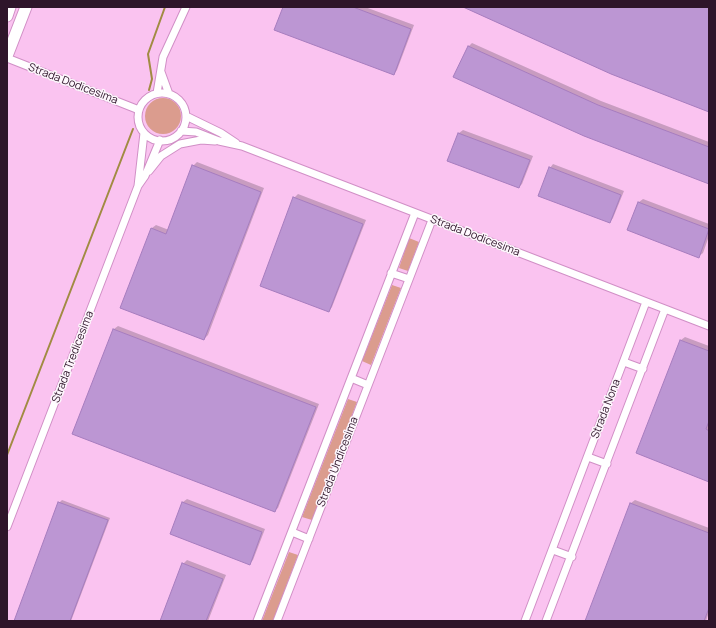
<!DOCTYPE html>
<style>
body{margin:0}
#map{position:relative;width:716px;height:628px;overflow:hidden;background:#fac3f0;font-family:Manrope,sans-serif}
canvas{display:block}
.frame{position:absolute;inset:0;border:8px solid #2e152a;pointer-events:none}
</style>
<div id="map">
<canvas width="716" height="628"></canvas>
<div class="frame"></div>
</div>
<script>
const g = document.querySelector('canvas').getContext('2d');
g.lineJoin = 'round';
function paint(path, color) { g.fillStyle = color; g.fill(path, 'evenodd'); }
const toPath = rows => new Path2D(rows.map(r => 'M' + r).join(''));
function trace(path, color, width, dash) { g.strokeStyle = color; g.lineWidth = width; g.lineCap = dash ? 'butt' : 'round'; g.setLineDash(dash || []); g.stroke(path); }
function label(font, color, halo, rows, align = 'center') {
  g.font = font + ' Manrope,sans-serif'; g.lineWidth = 3; g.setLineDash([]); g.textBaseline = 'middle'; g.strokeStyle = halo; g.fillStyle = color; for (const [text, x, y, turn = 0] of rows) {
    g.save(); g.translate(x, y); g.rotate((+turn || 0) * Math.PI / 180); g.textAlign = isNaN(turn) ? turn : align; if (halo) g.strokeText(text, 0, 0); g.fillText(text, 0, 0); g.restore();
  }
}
const green = toPath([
 '145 116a18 18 0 1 1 36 0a18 18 0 1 1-36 0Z',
 [409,238,419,242,408,271,399,268],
 [392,285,401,288,371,365,362,361],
 [348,399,357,402,312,520,302,517],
 [289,552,298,555,273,621,262,621]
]);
const shadow = toPath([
 [284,7,365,7,414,25,397,70,394,74],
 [472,43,601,101,709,142,709,182,468,47],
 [463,130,533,156,522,184,519,187,448,160,459,133],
 [197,162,264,188,208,335,204,339,152,228,156,225,169,230,193,166],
 [553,164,624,191,613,218,610,222,550,168],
 [298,194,366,220,332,307,329,311,294,198],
 [643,199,709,224,709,236,703,253,699,256,629,230,639,202],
 [118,326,319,404,278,508,274,511,73,433,114,329],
 [685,337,709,346,709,481,681,340],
 [187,499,265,529,253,560,249,564,171,534,183,502],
 [62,500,110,518,71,621,15,621,59,503],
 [635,500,709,528,709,612,706,621,586,621,631,503],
 [187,560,226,575,208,621,161,621,183,564]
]);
const stream = toPath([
 [149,90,152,79,148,54,165,7],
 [7,455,133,129]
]);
const building = toPath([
 [283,7,353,7,411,29,394,75,274,30,283,7],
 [463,7,709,7,709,112,611,74,463,7],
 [468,46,598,105,709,147,709,184,584,136,453,77,468,46],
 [458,133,530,160,519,188,447,161,458,133],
 [192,165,261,192,204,340,120,308,151,228,166,234,192,165],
 [549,167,621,195,610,223,538,196,549,167],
 [293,197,363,224,329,312,260,286,293,197],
 [638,202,709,229,699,258,627,230,638,202],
 [113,329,316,407,275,512,72,434,113,329],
 [680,340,709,351,709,421,706,429,709,431,709,482,636,453,680,340],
 [58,502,108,520,70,621,14,621,58,502],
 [182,502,262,532,250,565,170,534,182,502],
 [630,503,709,533,709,608,704,621,585,621,630,503],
 [182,563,223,579,206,621,160,621,182,563]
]);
const street = toPath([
 [7,58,139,110],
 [161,72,169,94],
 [157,93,163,57,186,7],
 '138 117a24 24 0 1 1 48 0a24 24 0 1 1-48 0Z',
 [186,116,221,133,236,143],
 [181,131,196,132,219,141,242,146,709,326],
 [149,171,161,156,180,144,201,140,215,141],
 [138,186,144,133],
 [391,273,409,279],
 [624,362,643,369],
 [351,378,368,385],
 [588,457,607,464],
 [7,527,138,186,145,176,160,140],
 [292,532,309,539],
 [553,550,572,557],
 [257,621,415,213],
 [277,621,432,220],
 [525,621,646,302],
 [546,621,665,309]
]);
const secondary = toPath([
 [7,16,10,7],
 [7,56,26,7]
]);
const streetNames = [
 ["Strada Dodicesima",73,84,21],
 ["Strada Dodicesima",475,236,21],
 ["Strada Tredicesima",73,357,-69],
 ["Strada Nona",606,409,-69],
 ["Strada Undicesima",338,462,-69]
];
paint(green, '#db9c8e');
paint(shadow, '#0003');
trace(stream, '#a18b42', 2);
paint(building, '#bc96d3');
trace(building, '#a67cbe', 1);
trace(street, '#d18fc6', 9);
trace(secondary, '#d18fc6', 13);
trace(street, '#fff', 7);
trace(secondary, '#fff', 11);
label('11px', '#2e152a', '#fdf6fc', streetNames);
</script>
